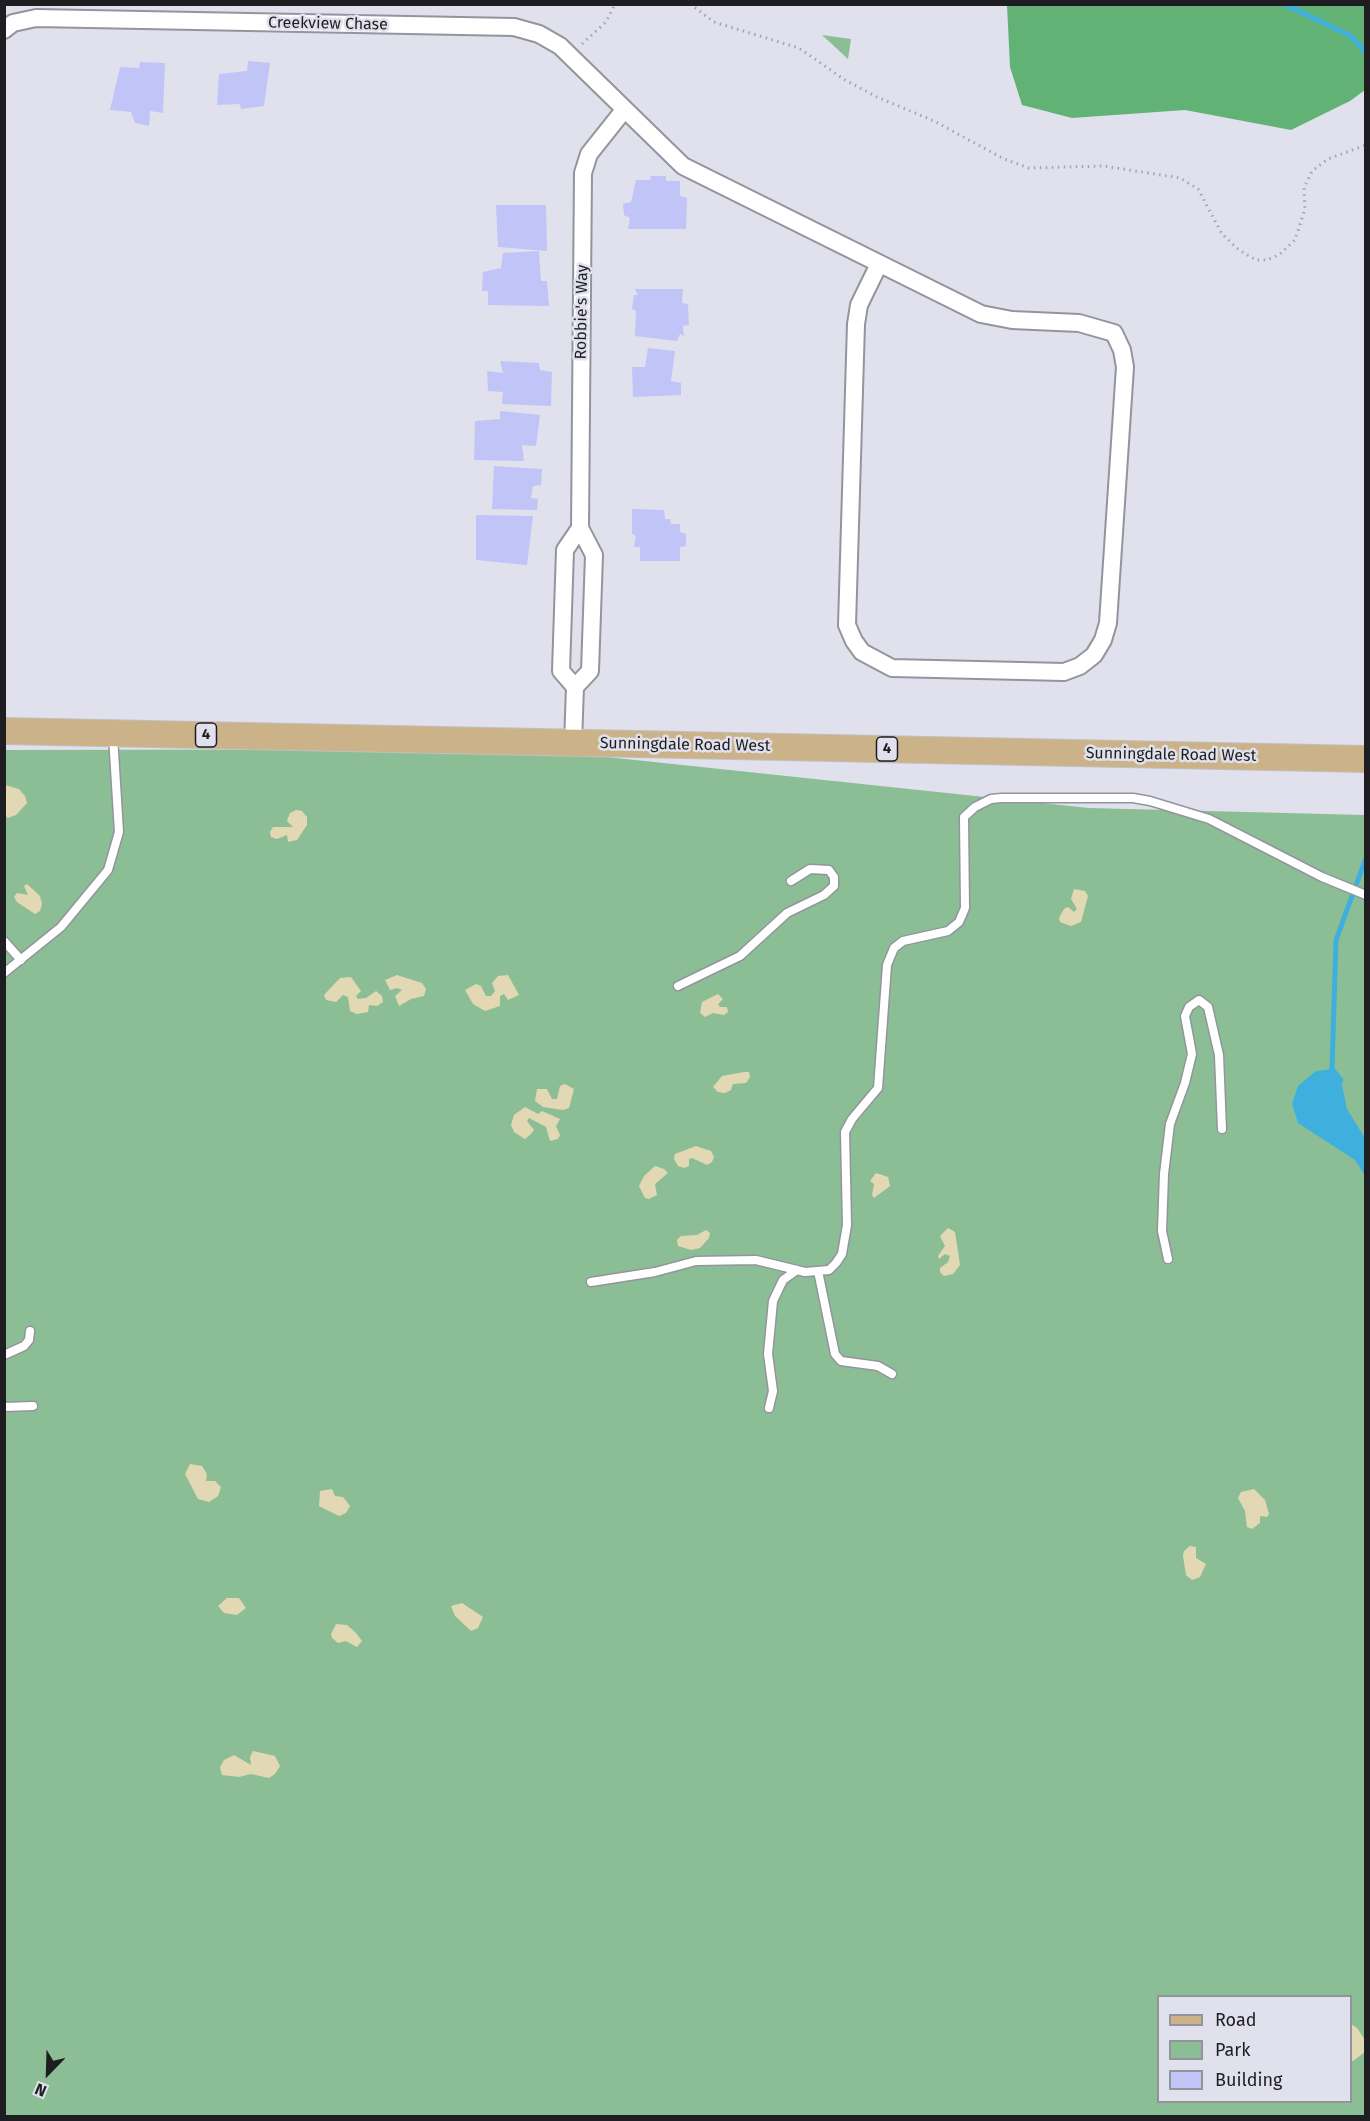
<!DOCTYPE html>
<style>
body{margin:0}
#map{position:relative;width:1370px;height:2121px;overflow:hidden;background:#e0e1ec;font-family:"Fira Sans",sans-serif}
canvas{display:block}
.frame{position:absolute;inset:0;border:6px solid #1e1e22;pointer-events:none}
.legend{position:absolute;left:1157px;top:1995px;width:195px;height:108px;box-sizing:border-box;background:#e0e1ec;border:2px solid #92939b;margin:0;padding:8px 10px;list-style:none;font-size:18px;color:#1e1e22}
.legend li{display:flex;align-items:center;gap:12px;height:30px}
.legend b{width:30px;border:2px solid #92939b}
.north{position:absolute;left:18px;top:2043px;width:60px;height:60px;-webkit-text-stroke:4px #e0e1ec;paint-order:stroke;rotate:203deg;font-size:16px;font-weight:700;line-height:24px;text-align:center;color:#1e1e22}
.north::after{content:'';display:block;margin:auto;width:21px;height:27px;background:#1e1e22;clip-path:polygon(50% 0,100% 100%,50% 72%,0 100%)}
</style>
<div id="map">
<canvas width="1370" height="2121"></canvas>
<div class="frame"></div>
<ul class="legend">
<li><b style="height:8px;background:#ccb289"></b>Road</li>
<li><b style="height:16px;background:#8cbe96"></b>Park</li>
<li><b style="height:16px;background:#c0c4f7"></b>Building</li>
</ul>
<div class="north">N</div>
</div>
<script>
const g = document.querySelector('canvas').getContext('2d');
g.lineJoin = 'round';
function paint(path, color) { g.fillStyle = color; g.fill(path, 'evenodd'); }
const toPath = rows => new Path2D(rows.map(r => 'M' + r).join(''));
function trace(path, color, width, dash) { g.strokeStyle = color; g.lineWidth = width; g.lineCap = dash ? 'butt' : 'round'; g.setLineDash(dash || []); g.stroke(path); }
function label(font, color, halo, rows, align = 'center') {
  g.font = font + ' "Fira Sans",sans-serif'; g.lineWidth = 5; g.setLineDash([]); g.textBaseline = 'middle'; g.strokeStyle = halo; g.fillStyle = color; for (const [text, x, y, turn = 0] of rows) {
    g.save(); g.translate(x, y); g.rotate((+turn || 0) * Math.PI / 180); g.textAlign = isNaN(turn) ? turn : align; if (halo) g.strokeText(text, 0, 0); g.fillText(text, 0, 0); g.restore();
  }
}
const green = toPath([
 [822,35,851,39,848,59],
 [531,749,1089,808,1365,815,1365,2116,5,2116,5,750],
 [1158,1996,1350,1996,1350,2102,1158,2102]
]);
const forest = toPath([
 [1007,5,1365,5,1365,90,1350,101,1291,130,1185,110,1072,118,1022,105,1010,67]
]);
const sand = toPath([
 [5,785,19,789,25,796,27,803,16,815,8,818,5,815],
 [296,810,302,811,307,817,307,825,297,840,288,842,287,835,277,839,271,837,270,832,273,827,293,827,287,821,290,813],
 [27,884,40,896,42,904,40,911,35,914,17,902,14,897,17,893,28,895,24,886],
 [1074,889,1085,891,1088,896,1081,922,1071,926,1060,922,1059,918,1064,909,1068,907,1074,912,1077,909,1071,899],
 [397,975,422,983,426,989,424,996,411,999,399,1006,395,996,402,990,397,988,390,990,385,980],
 [508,975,519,995,508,1000,504,994,500,996,500,1006,485,1011,473,1004,465,990,476,984,481,986,486,996,491,996,495,991,492,983,498,976],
 [351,977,361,991,356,996,358,999,366,998,376,991,382,996,383,1002,377,1006,369,1005,368,1012,357,1014,350,1011,348,997,343,995,336,1002,326,1000,324,995,340,978],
 [718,994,723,999,718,1004,720,1007,727,1007,728,1012,724,1015,713,1013,705,1017,700,1013,702,1002],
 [744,1072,749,1072,750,1077,746,1083,733,1084,731,1090,725,1093,718,1092,713,1087,722,1076],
 [565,1084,574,1089,569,1108,563,1110,543,1107,535,1101,537,1089,547,1089,552,1099,557,1099,560,1086],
 [525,1107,538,1114,542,1111,560,1119,556,1126,560,1135,558,1139,550,1141,546,1127,529,1118,527,1121,534,1130,531,1134,525,1139,514,1132,511,1125,514,1115],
 [696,1146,711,1151,714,1157,712,1162,707,1165,692,1158,689,1159,689,1166,684,1168,678,1166,674,1159,675,1154],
 [655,1166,664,1169,668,1173,655,1184,657,1195,649,1199,645,1198,639,1186,644,1176],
 [876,1173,888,1177,890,1186,874,1198,872,1195,874,1184,870,1181],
 [948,1228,955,1232,960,1265,953,1274,944,1276,940,1272,940,1268,948,1262,950,1256,945,1254,939,1259,938,1256,945,1246,940,1236],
 [706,1230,710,1233,709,1238,700,1248,691,1250,678,1246,677,1240,681,1236,697,1235],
 [190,1464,202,1466,207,1474,206,1481,215,1481,221,1487,218,1496,209,1502,198,1499,185,1474],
 [332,1489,335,1496,343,1497,350,1506,346,1513,339,1516,319,1506,320,1491],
 [1254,1489,1265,1500,1269,1514,1267,1517,1260,1516,1260,1523,1252,1529,1247,1527,1245,1511,1238,1498,1241,1492],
 [1190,1546,1196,1547,1196,1558,1206,1564,1200,1577,1192,1580,1186,1575,1183,1556,1184,1551],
 [227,1598,239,1598,246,1608,237,1615,224,1613,218,1606],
 [462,1603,483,1617,478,1628,471,1631,455,1616,451,1606],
 [336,1624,347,1625,356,1633,362,1641,357,1647,346,1641,338,1643,332,1638,331,1634],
 [253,1751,275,1756,280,1766,275,1774,269,1778,251,1774,239,1777,222,1775,220,1767,224,1760,234,1755,251,1765,250,1757],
 [1351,2024,1357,2028,1365,2040,1365,2052,1353,2061,1351,2060]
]);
const water = toPath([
 [1332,1069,1341,1080,1347,1109,1365,1138,1365,1176,1355,1160,1298,1123,1292,1104,1298,1086,1316,1071]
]);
const stream = toPath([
 [1284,4,1351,36,1366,53],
 [1341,1080,1332,1069,1336,940,1366,858]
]);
const building = toPath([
 [248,61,270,63,264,106,241,109,240,104,217,105,219,74,247,71],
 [140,62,165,63,163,113,150,111,149,126,135,123,131,112,110,110,120,67,139,68],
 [650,176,666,176,666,181,680,181,680,196,687,198,686,229,628,229,630,218,624,215,623,204,631,202,636,180,651,180],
 [496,205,546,205,547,251,498,247],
 [539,251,541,281,547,281,549,306,488,305,488,291,482,291,483,272,501,268,503,253],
 [635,289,683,289,682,303,688,304,689,325,683,326,684,336,680,334,677,341,635,336,636,311,632,309,634,295,638,295],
 [648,348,675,351,671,381,681,383,681,395,633,397,632,367,645,367],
 [500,361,539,363,540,370,552,372,551,406,502,404,503,392,488,391,487,371,503,373],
 [500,411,540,415,536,446,522,445,524,461,474,460,475,421,500,419],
 [494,466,542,469,541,485,533,486,531,498,538,499,537,510,492,509],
 [632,509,664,510,665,519,670,519,671,524,680,524,680,532,686,534,686,546,680,547,680,561,640,561,640,547,634,547,636,536,632,534],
 [476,515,533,516,527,565,476,560]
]);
const path = toPath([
 [690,4,714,22,799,48,845,80,877,97,934,121,1004,159,1029,168,1104,166,1180,178,1198,189,1222,234,1239,250,1256,260,1267,260,1280,254,1295,240,1305,209,1304,188,1312,171,1328,159,1366,145],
 [582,44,606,22,615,4]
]);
const lane = toPath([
 [4,941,21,960],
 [4,973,61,927,108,870,119,832,113,736],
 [678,986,740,956,787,913,824,895,834,886,834,877,829,870,810,869,791,881],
 [1168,1259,1162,1231,1164,1174,1170,1124,1185,1083,1192,1054,1185,1016,1189,1007,1199,1000,1208,1007,1219,1055,1222,1129],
 [818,1271,835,1354,841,1361,878,1366,892,1374],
 [591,1282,655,1272,696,1261,756,1260,805,1272,829,1270,836,1263,842,1254,847,1225,845,1132,852,1119,878,1088,887,965,894,948,903,941,948,931,959,922,965,908,964,817,975,807,991,799,1001,798,1133,798,1150,801,1209,819,1322,877,1366,895],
 [4,1355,24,1346,29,1340,30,1331],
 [4,1407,33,1406],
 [769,1408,773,1391,768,1354,773,1301,783,1280,797,1270]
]);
const street = toPath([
 [4,30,13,23,36,18,514,27,539,34,560,46,683,166,981,314,1012,320,1079,323,1114,333,1122,350,1125,367,1108,623,1103,640,1094,655,1080,666,1064,672,892,668,862,652,854,641,847,625,856,324,859,305,879,264],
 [575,687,561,671,565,550,580,528],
 [573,743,575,687,590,671,594,555,580,528,583,173,589,154,624,110]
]);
const primary = toPath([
 [4,731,1366,759]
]);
const shields = [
 [206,735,21],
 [887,749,21]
];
const shieldNames = [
 ["4",206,735],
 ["4",887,749]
];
const streetNames = [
 ["Creekview Chase",328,24,1],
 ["Robbie's Way",582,312,-89],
 ["Sunningdale Road West",685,745,1],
 ["Sunningdale Road West",1171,755,1]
];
paint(green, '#8cbe96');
paint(forest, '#62b276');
paint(sand, '#e2d9b4');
paint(water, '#3fb0dd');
trace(stream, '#3fb0dd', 5);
paint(building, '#c0c4f7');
trace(lane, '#93949e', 11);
trace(street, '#93949e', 20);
trace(primary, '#c0c0c1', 28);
trace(path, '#a4a5ae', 3, [1.5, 4.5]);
trace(lane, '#fff', 8);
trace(street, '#fff', 16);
trace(primary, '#ccb289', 26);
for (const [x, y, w] of shields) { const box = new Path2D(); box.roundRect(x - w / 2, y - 12, w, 24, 4.5); g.fillStyle = '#e0e1ec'; g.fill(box); trace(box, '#1e1e22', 1.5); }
label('bold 15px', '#1e1e22', null, shieldNames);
label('16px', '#1e1e22', '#e0e1ec', streetNames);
</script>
